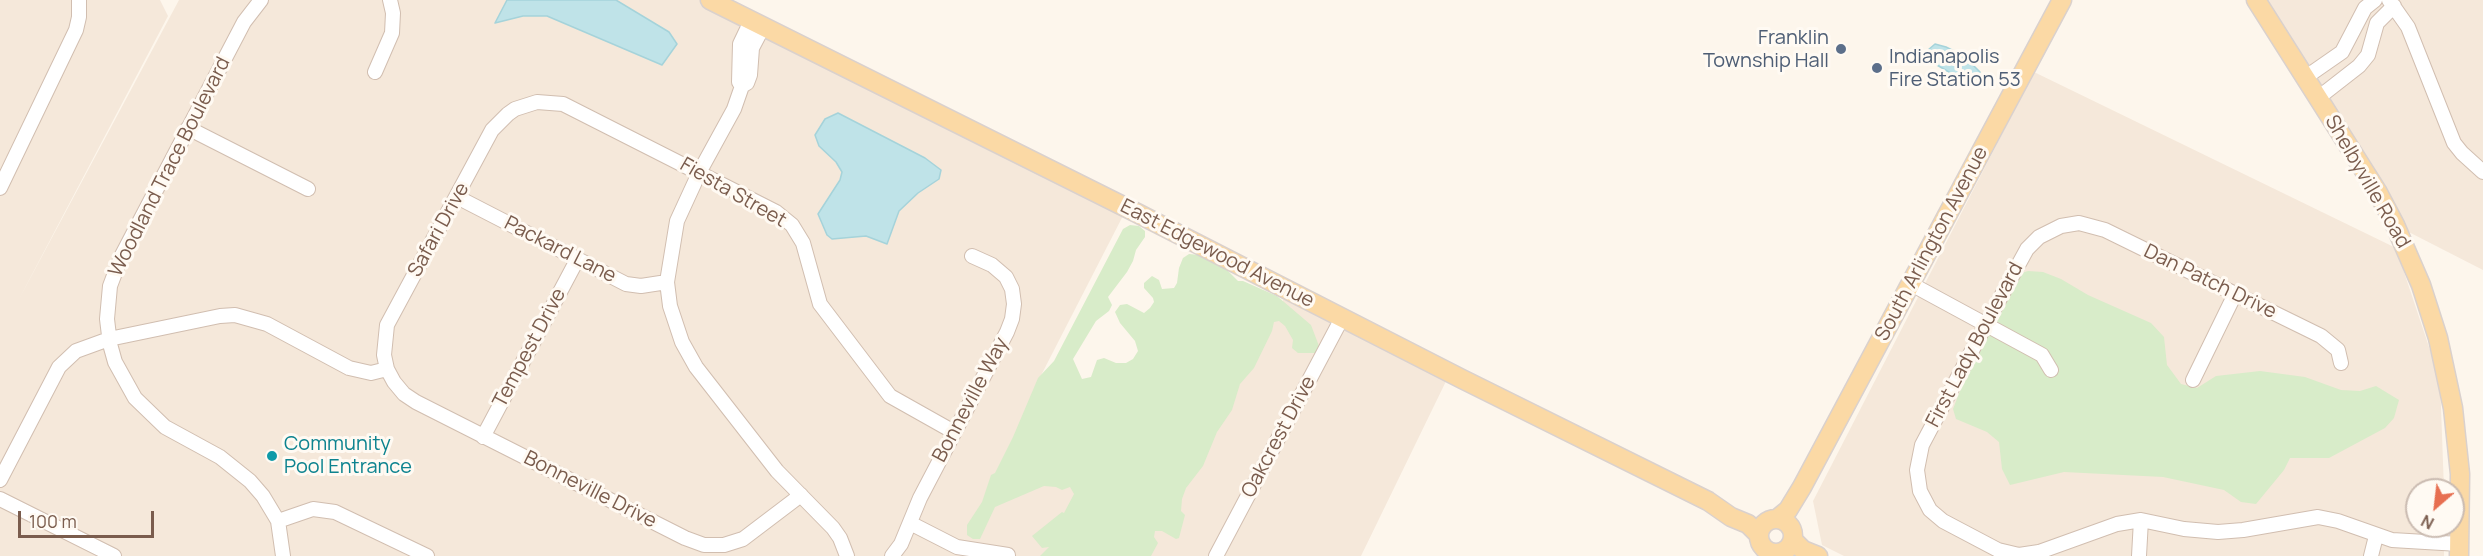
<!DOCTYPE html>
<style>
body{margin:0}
#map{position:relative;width:2483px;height:556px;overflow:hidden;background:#fdf6ec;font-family:Manrope,sans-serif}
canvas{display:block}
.north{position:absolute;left:2405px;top:478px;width:60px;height:60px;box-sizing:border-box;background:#fffaf3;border:2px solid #cabbb1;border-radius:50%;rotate:208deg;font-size:16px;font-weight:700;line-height:24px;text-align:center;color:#7a5c4d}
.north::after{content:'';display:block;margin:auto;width:21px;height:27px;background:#e76f51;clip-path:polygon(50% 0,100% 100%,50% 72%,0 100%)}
.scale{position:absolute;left:18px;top:511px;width:136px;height:27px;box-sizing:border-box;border:3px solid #7a5c4d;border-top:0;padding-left:8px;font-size:18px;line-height:21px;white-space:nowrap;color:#7a5c4d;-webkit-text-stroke:4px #fffaf3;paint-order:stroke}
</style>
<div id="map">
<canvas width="2483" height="556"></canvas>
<div class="north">N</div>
<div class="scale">100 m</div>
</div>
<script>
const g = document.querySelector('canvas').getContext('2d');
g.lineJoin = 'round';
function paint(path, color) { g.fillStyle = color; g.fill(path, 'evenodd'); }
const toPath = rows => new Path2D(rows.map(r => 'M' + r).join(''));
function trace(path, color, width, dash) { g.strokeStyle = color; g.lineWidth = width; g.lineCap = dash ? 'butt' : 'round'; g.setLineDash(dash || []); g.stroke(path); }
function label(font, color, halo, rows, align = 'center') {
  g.font = font + ' Manrope,sans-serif'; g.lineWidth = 6; g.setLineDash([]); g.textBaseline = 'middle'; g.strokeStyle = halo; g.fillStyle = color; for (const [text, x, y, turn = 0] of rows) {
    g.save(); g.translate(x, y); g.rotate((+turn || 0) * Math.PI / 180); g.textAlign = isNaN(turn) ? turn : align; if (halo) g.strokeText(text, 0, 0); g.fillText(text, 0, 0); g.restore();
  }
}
const residential = toPath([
 [0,0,160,0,168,16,18,301,179,0,711,0,1127,208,1033,391,1191,474,1288,291,1450,373,1361,556,0,556],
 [2256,0,2483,0,2483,270,2395,225],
 [2034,72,2396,248,2440,380,2444,490,2417,490,2417,526,2444,526,2444,556,1844,556,1822,545,1813,501]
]);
const green = toPath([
 [1130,225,1139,226,1145,231,1145,237,1136,250,1133,261,1127,272,1108,297,1112,305,1109,311,1096,321,1073,359,1082,379,1091,377,1097,360,1104,358,1116,363,1126,363,1133,359,1138,351,1135,341,1120,323,1115,312,1120,305,1127,304,1144,313,1150,308,1154,302,1153,298,1144,288,1144,283,1152,276,1159,280,1162,289,1174,288,1177,283,1179,268,1183,258,1189,254,1199,255,1220,263,1238,281,1243,281,1277,296,1311,325,1319,346,1315,353,1298,353,1292,348,1293,340,1285,326,1279,321,1274,322,1272,331,1254,368,1240,384,1232,410,1217,432,1203,466,1186,488,1182,499,1181,511,1185,515,1179,538,1176,539,1162,531,1155,531,1154,537,1158,543,1151,556,1040,556,1049,547,1042,548,1032,536,1062,512,1064,513,1074,494,1070,487,1062,490,1056,487,1044,486,995,507,980,539,973,539,967,535,967,525,982,502,991,475,995,473,1013,437,1038,378,1054,361,1123,229],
 [2028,271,2043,272,2061,279,2088,295,2151,323,2164,337,2167,365,2181,384,2197,388,2216,376,2260,371,2305,377,2341,390,2360,391,2376,386,2399,400,2394,418,2385,428,2329,458,2290,458,2284,470,2256,504,2241,502,2224,490,2163,477,2064,472,2010,485,2002,469,1999,442,1987,432,1956,419,1953,409,1986,324,2012,276]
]);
const water = toPath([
 [507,0,616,0,669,32,677,44,662,65,547,16,523,16,495,23,507,0],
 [1935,44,1946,47,1958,53,1973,65,1980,72,1978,77,1974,81,1966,82,1930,61,1926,56,1928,50,1935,44],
 [838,113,925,158,941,170,939,179,918,193,899,211,887,244,866,236,832,239,827,235,818,214,840,180,842,172,836,162,819,146,815,135,825,119,838,113]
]);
const minor = toPath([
 [261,0,244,22,121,257,110,286,107,319,110,344,115,362,135,398,165,427,220,457,250,481,263,496,278,521,283,556],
 [2389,0,2408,27,2454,143,2462,153,2483,172],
 [763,27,752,48,750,75,747,83,742,86,734,109,700,171,677,221,667,282,670,306,682,342,696,367,777,471,833,528,840,538,847,556],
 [375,72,392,33,393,13,390,0],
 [2306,77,2342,52,2365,8,2375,0],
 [742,86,739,82,740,44,751,21],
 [2318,98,2359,66,2368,55,2377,23,2394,6],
 [188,128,308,189],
 [0,188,76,30,79,17,79,0],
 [457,197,626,284,641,286,667,282],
 [1911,284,2042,355,2051,370],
 [2341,363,2338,350,2321,336,2105,230,2079,223,2061,226,2039,237,2027,249,1986,324,1922,445,1917,470,1920,491,1930,510,1943,521,1998,550,2019,555,2039,552,2117,524,2141,520,2184,529,2218,532,2243,530,2318,517,2338,521,2392,540,2459,544],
 [2193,380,2235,294],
 [483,437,577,260],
 [0,480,59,367,76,351,109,339,220,316,235,315,267,324,349,368,371,373,387,369],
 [801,495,743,539,724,545,704,545,685,538,416,402,404,394,394,382,387,369,384,355,387,325,492,130,508,114,515,109,537,102,563,104,776,212,792,225,803,243,820,304,890,396,954,432],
 [0,499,114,556],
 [278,521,313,509,335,512,427,556],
 [910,523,957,547,1008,555],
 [892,556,901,544,920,498,1007,332,1012,319,1014,304,1012,289,1006,277,992,265,972,256],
 [1216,556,1342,318],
 [2139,556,2141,520],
 [2371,556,2376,536]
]);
const major = toPath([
 [710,0,1137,213,1462,379,1708,501,1731,517,1748,524,1759,535],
 [2256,0,2377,191,2395,225,2421,285,2438,338,2453,408,2460,474,2459,556],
 '1759 536a17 17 0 1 1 34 0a17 17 0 1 1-34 0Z',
 [1777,519,1788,510,1802,487,2062,0],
 [1793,540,1803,550,1818,556]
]);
const markers = [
 [1841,49,6,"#5c6f8a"],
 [1877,68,6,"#5c6f8a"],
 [272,456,6,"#0f9aa8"]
];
const serviceNames = [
 ["Franklin",1829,38],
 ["Township Hall",1829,61],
 ["Indianapolis",1889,57,"left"],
 ["Fire Station 53",1889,80,"left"]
];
const streetNames = [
 ["Woodland Trace Boulevard",170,167,-63],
 ["Shelbyville Road",2367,182,60],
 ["Fiesta Street",733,193,30],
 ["Safari Drive",439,230,-61],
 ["South Arlington Avenue",1932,244,-62],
 ["Packard Lane",560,250,27],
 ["East Edgewood Avenue",1217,254,27],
 ["Dan Patch Drive",2210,282,26],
 ["First Lady Boulevard",1975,345,-62],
 ["Tempest Drive",530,348,-62],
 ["Bonneville Way",971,400,-62],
 ["Oakcrest Drive",1279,437,-62],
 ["Bonneville Drive",590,490,27]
];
const cultureNames = [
 ["Community",284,444],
 ["Pool Entrance",284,467]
];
paint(residential, '#f5e8da');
paint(green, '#d8ecc9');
paint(water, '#bfe3e8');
trace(water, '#a5d3da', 1.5);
trace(minor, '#d1beb0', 16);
trace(major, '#dad1cd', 21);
trace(minor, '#fff', 14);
trace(major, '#fbd9a5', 18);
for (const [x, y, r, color] of markers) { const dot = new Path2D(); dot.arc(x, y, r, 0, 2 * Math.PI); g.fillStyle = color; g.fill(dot); trace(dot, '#fffaf3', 2); }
label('20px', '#4e5e75', '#fffaf3', serviceNames, 'right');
label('20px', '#7a5c4d', '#fffaf3', streetNames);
label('20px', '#0d838f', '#fffaf3', cultureNames, 'left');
</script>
